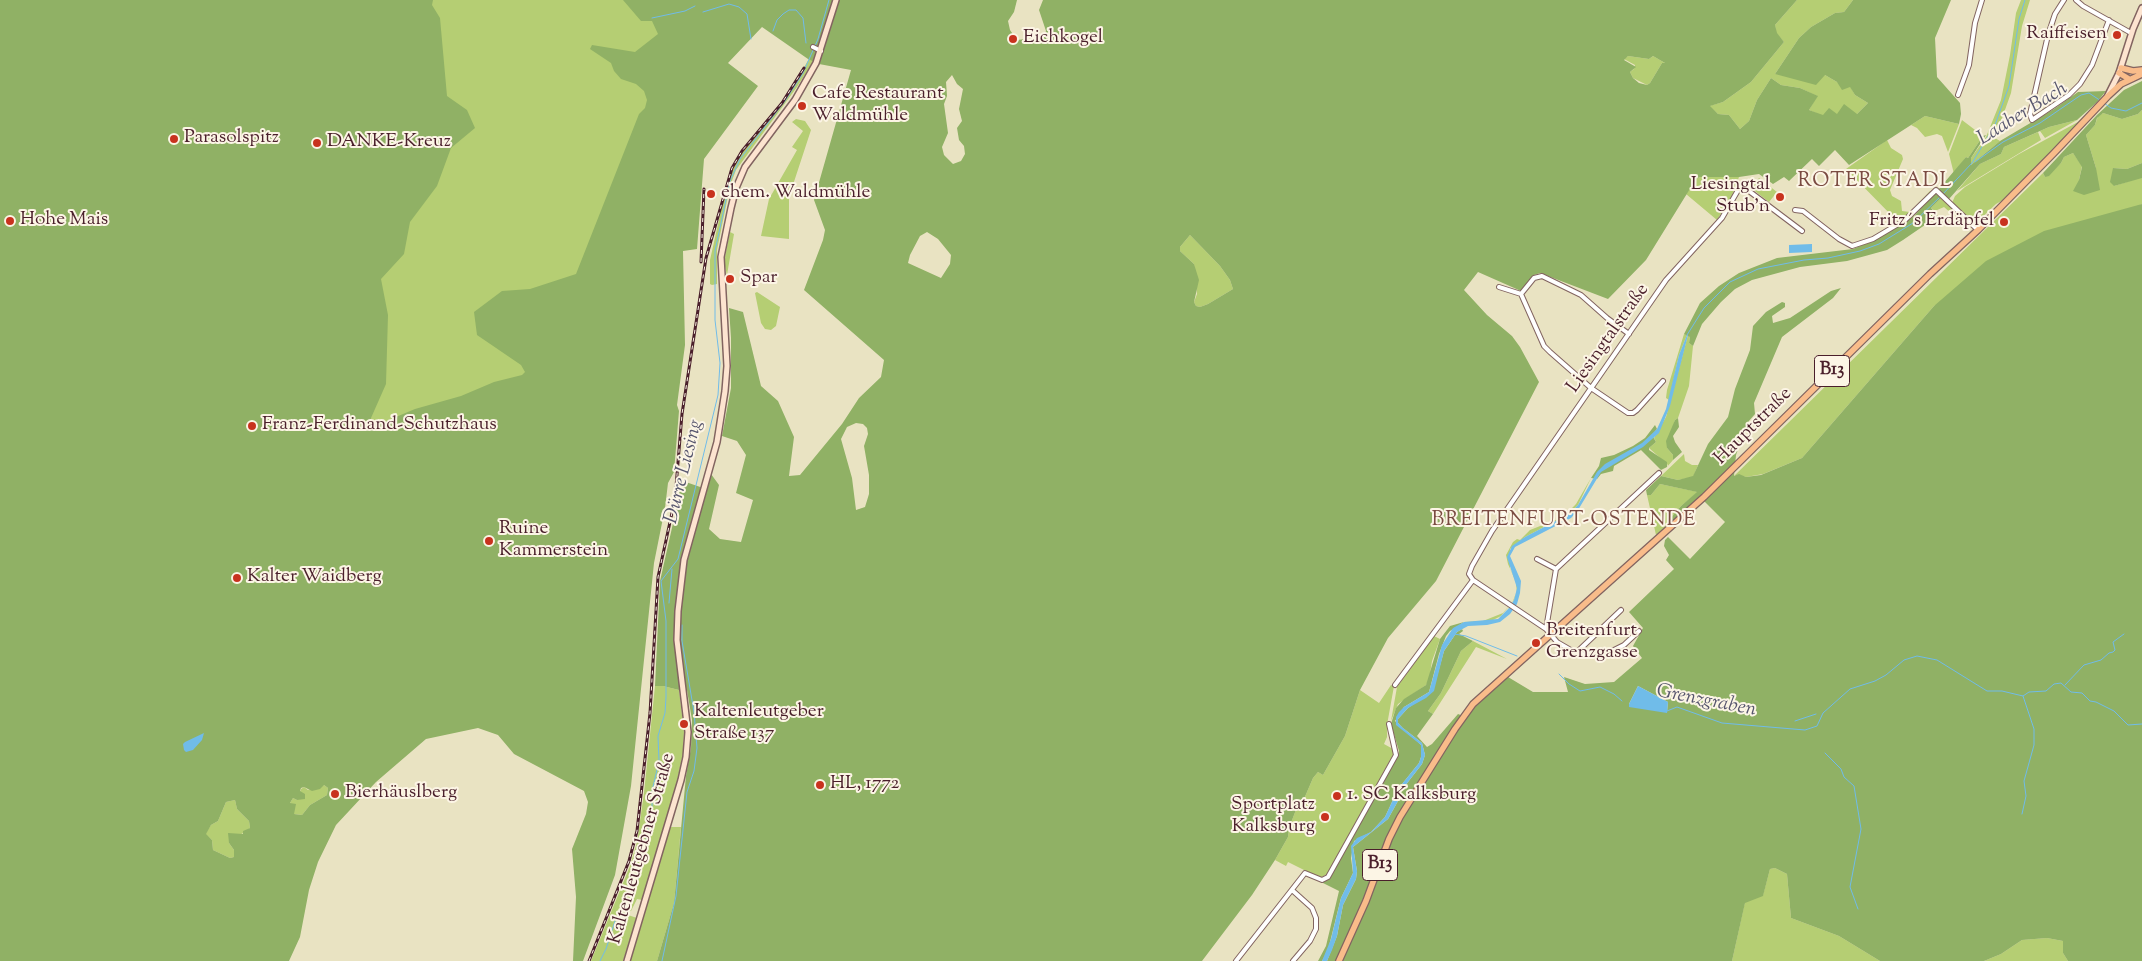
<!DOCTYPE html>
<meta charset="utf-8">
<style>
body{margin:0}
canvas{display:block;background:#e9e3c2}
</style>
<canvas width="2142" height="961"></canvas>
<script>
const g = document.querySelector('canvas').getContext('2d');
g.lineJoin = 'round';
function paint(path, color) { g.fillStyle = color; g.fill(path, 'evenodd'); }
const toPath = rows => new Path2D(rows.map(r => 'M' + r).join(''));
function trace(path, color, width, dash) { g.strokeStyle = color; g.lineWidth = width; g.lineCap = dash ? 'butt' : 'round'; g.setLineDash(dash || []); g.stroke(path); }
function label(font, color, halo, rows, align = 'center') {
  g.font = font + ' "Sorts Mill Goudy",serif'; g.lineWidth = 4; g.setLineDash([]); g.textBaseline = 'middle'; g.strokeStyle = halo; g.fillStyle = color; for (const [text, x, y, turn = 0] of rows) {
    g.save(); g.translate(x, y); g.rotate((+turn || 0) * Math.PI / 180); g.textAlign = isNaN(turn) ? turn : align; if (halo) g.strokeText(text, 0, 0); g.fillText(text, 0, 0); g.restore();
  }
}
const green = toPath([
 [358,0,721,0,551,461,308,439],
 [1797,0,1853,0,1844,12,1835,13,1811,27,1799,38,1775,74,1825,75,1837,82,1850,86,1855,95,1868,103,1857,114,1823,116,1809,110,1817,96,1800,88,1781,85,1771,78,1757,100,1749,121,1740,129,1729,115,1718,114,1709,106,1723,102,1751,82,1784,42,1776,33,1775,25],
 [2021,0,2030,0,2022,26,2011,93,1995,138,2000,141,1971,165,1971,158,1986,137,2001,100,2010,55,2016,13],
 [812,53,816,53,811,65,797,87,736,170,730,186,717,250,717,284,712,285,710,284,710,260,729,175,738,158,790,93],
 [1628,56,1649,59,1653,56,1665,63,1662,63,1650,83,1647,85,1633,78,1630,72,1634,69,1635,65,1624,59],
 [2095,106,2005,199,1996,204,1977,222,1972,222,1952,203,1955,196,1965,187,2019,154,2078,122],
 [2142,110,2142,163,2127,169,2113,168,2114,186,2142,177,2142,204,1934,306,1802,458,1763,474,1746,477,1738,475,1734,476,2043,173,2045,177,2061,163,2064,157,2073,153,2082,166,2079,180,2096,168,2086,135,2095,125,2098,116,2103,113,2122,119,2138,114],
 [1925,116,1959,124,1948,152,1942,136,1937,134,1925,137,1917,128,1911,125],
 [796,119,805,121,811,130,789,197,789,239,761,236,769,199,797,150,792,147,803,131,792,122],
 [1962,120,1983,136,1968,158,1966,157,1954,174,1949,154],
 [2077,120,2045,138,2040,131,2049,127],
 [2038,132,2041,140,1957,191,1980,164,2001,154,2004,147],
 [1887,140,1891,148,1902,155,1903,159,1890,190,1892,196,1901,201,1902,211,1910,212,1930,191,1931,192,1912,212,1898,222,1846,169],
 [1700,177,1739,177,1732,196,1717,220,1686,194,1696,179],
 [1759,178,1777,192,1769,202,1751,188],
 [1941,198,1969,224,1970,228,1969,232,1969,229,1944,207,1935,211,1931,208],
 [730,232,734,234,727,275,724,262],
 [1190,235,1220,266,1230,280,1233,289,1208,304,1200,307,1196,306,1194,302,1197,294,1194,264,1180,251,1180,247],
 [757,292,780,307,776,326,771,330,765,329,761,323,755,293],
 [1684,334,1687,335,1679,355,1669,400,1666,398,1667,390],
 [1688,335,1690,337,1689,343,1693,346,1689,386,1678,418,1675,420,1667,448,1673,455,1673,460,1667,467,1668,465,1649,448,1656,442,1654,438,1666,417],
 [1684,454,1685,461,1692,465,1698,465,1693,477,1678,480,1661,476],
 [1591,478,1578,505,1569,514,1525,537,1510,549,1510,568,1517,583,1516,593,1514,600,1501,616,1493,620,1483,622,1464,622,1483,621,1503,613,1513,601,1516,593,1516,582,1508,564,1506,555,1513,542,1517,539,1520,540,1530,530,1563,517,1576,504],
 [1660,484,1698,492,1681,506,1669,520,1671,524,1656,535,1647,495,1651,495],
 [1434,636,1440,639,1432,661,1429,680,1426,685,1398,704,1391,721,1397,687],
 [1473,641,1507,659,1476,647,1433,714,1428,711,1441,693,1461,651],
 [1391,685,1394,686,1387,725,1387,737,1384,744,1393,749,1393,755,1327,874,1320,878,1288,862,1286,866,1275,860,1288,837,1289,828,1299,802,1304,799,1313,778,1318,772,1323,775,1345,736,1360,690,1379,703],
 [655,686,663,686,679,690,684,732,683,753,677,782,642,900,637,899,631,911,625,911,625,914,637,918,623,961,591,961,630,866,637,842,644,793],
 [324,785,328,788,327,795,310,805,302,815,294,814,294,808,290,803,293,798,297,800,301,789,304,787,308,790],
 [235,800,237,809,249,821,250,828,229,843,234,850,234,857,230,858,213,850,212,840,205,834,211,825,218,821,226,802],
 [669,827,681,827,674,903,657,961,629,961],
 [1775,868,1787,874,1791,918,1839,936,1880,961,1732,961,1745,902,1763,895,1770,869],
 [2047,938,2063,941,2063,953,2068,961,1984,961,2001,954,2022,940]
]);
const forest = toPath([
 [0,0,433,0,432,5,440,18,447,96,467,110,475,128,451,148,437,186,410,222,404,254,381,279,388,315,386,384,371,418,372,427,415,409,461,396,494,382,522,375,525,372,521,365,477,335,474,312,502,291,530,289,576,274,639,114,645,108,647,100,644,91,636,84,621,79,614,71,611,63,590,49,592,45,635,52,658,34,652,21,641,21,623,0,1017,0,1014,12,1008,21,1010,30,1017,40,1026,39,1034,41,1044,36,1046,31,1039,10,1043,0,1797,0,1775,25,1777,33,1784,42,1751,82,1723,102,1710,106,1718,114,1729,115,1740,129,1749,121,1757,100,1771,78,1781,85,1800,88,1818,96,1809,110,1823,115,1829,108,1837,114,1844,104,1857,114,1868,103,1855,95,1850,87,1842,90,1837,82,1825,75,1816,85,1775,74,1799,38,1811,27,1835,13,1844,12,1853,0,1951,0,1935,38,1937,77,1960,103,1961,114,1959,124,1925,116,1849,165,1835,150,1819,166,1812,159,1789,181,1784,177,1773,184,1759,174,1739,177,1700,177,1696,179,1646,260,1608,299,1540,273,1534,275,1521,291,1478,272,1464,290,1487,315,1512,336,1520,347,1539,382,1436,581,1388,638,1360,690,1345,736,1323,775,1318,772,1313,778,1304,799,1299,802,1289,828,1288,837,1275,860,1252,895,1202,961,657,961,674,903,686,776,691,748,692,720,687,690,679,690,663,686,655,686,660,581,676,510,680,480,706,489,711,474,719,485,709,529,720,539,741,542,753,500,736,493,746,455,737,441,722,436,731,388,731,338,729,308,743,312,761,386,778,401,794,437,789,476,800,475,842,424,859,398,881,377,884,360,804,290,823,240,825,230,814,200,851,70,819,64,808,59,762,27,728,63,758,86,704,159,697,249,683,251,685,345,677,405,679,411,674,472,668,483,665,508,654,563,631,786,615,875,583,961,573,961,576,897,572,849,586,814,588,802,584,791,514,754,498,735,478,728,426,739,376,782,336,825,318,862,309,890,300,937,289,961,0,961],
 [1628,56,1649,59,1653,56,1665,63,1662,63,1650,83,1647,85,1639,83,1633,78,1630,72,1636,67,1624,60],
 [952,75,957,84,963,89,959,109,962,121,957,128,959,140,964,146,965,154,961,161,953,164,944,155,942,147,948,133,944,104,947,96,946,82],
 [927,232,938,239,951,255,950,264,941,278,908,263,910,255,920,236],
 [1190,235,1220,266,1230,280,1233,289,1208,304,1200,307,1196,306,1194,302,1199,280,1194,264,1180,251,1180,247],
 [856,423,863,424,867,428,868,434,864,446,869,475,869,494,865,507,856,510,852,478,841,439,847,427],
 [324,785,328,788,327,795,310,805,302,815,294,814,296,804,290,803,293,798,297,800,305,799,305,794,300,791,301,788,304,787,312,791,320,789],
 [235,800,237,809,249,821,250,828,243,831,243,834,228,833,229,843,234,850,234,857,230,858,213,850,212,840,206,834,211,825,218,821,226,802],
 [2142,81,2142,110,2138,114,2122,119,2103,113,2097,118,2095,125,2086,135,2096,168,2100,190,2084,195,2073,191,2079,180,2082,167,2073,153,2064,157,2061,163,2049,176,2045,177,2043,173,2097,115,2124,90],
 [2106,91,2097,102,2077,120,2049,127,2004,147,2001,154,1980,164,1949,199,1938,190,1966,157,1968,158,1983,136,1986,135,1971,158,1971,165,2000,141,2054,109,2078,92],
 [2142,163,2142,178,2114,186,2110,182,2113,168,2127,169],
 [1935,193,1941,198,1931,208,1938,216,1903,240,1887,250,1847,261,1800,267,1752,280,1735,289,1721,302,1702,324,1693,346,1689,343,1690,337,1684,334,1700,303,1719,286,1739,273,1777,258,1853,249,1877,239,1914,216],
 [2142,204,2142,961,2068,961,2063,953,2063,941,2047,938,2022,940,2001,954,1984,961,1880,961,1839,936,1791,918,1787,874,1775,868,1770,869,1763,896,1745,903,1732,961,1327,961,1337,936,1343,905,1356,879,1357,871,1353,847,1388,819,1398,801,1401,791,1422,764,1425,755,1422,743,1403,728,1398,723,1398,719,1408,708,1433,691,1444,651,1457,632,1462,629,1463,631,1459,634,1473,641,1461,651,1441,693,1428,711,1433,714,1417,736,1427,747,1432,744,1458,714,1466,717,1475,706,1508,677,1533,692,1568,692,1564,677,1585,684,1614,682,1642,658,1633,646,1643,628,1629,612,1674,569,1666,560,1669,555,1664,546,1665,540,1668,537,1690,559,1725,522,1703,500,1671,524,1669,520,1681,506,1697,492,1660,484,1651,495,1647,495,1646,490,1661,476,1678,480,1693,476,1708,444,1728,417,1735,389,1750,350,1753,326,1766,312,1782,302,1785,303,1785,307,1772,316,1773,323,1790,318,1831,291,1841,288,1833,298,1782,337,1754,403,1755,414,1748,422,1736,455,1734,476,1739,474,1746,477,1761,475,1802,458,1934,306,1986,261,2044,231],
 [1638,686,1668,702,1667,712,1629,704],
 [1678,418,1679,427,1673,436,1675,442,1682,452,1673,460,1673,455,1667,448,1666,441,1675,420],
 [1655,425,1657,429,1652,435,1656,442,1649,448,1649,450,1667,462,1667,467,1661,470,1641,450,1614,466,1613,471,1601,474,1597,479,1591,478,1599,466,1601,458,1614,455,1633,446,1645,438],
 [1464,622,1450,631,1446,636,1439,654,1429,692,1404,707,1395,721,1421,745,1421,757,1419,763,1398,789,1385,817,1371,832,1354,841,1351,858,1353,873,1341,898,1328,950,1322,961,1318,961,1326,946,1339,891,1319,881,1326,881,1330,878,1398,755,1399,751,1391,724,1396,708,1404,699,1426,685,1440,639,1450,626]
]);
const water = toPath([
 [1812,244,1812,252,1789,253,1789,245],
 [1687,335,1688,335,1670,406,1659,433,1643,447,1601,472,1578,510,1571,518,1515,547,1510,556,1521,581,1520,593,1517,604,1510,614,1500,622,1487,625,1468,626,1457,632,1444,651,1434,691,1426,698,1408,708,1398,719,1398,723,1403,728,1422,743,1425,755,1422,764,1401,791,1398,801,1388,819,1353,847,1357,871,1356,879,1343,905,1337,936,1332,950,1327,961,1322,961,1331,939,1341,898,1353,873,1351,846,1357,838,1371,832,1385,817,1398,789,1419,763,1421,757,1421,745,1396,725,1396,717,1399,712,1404,707,1429,692,1442,645,1453,628,1464,622,1498,619,1509,608,1514,600,1517,588,1507,557,1512,546,1525,537,1569,514,1578,505,1597,472,1605,464,1642,443,1657,429,1666,409,1679,355],
 [1638,686,1668,702,1667,713,1629,707,1629,704],
 [204,733,202,740,193,750,186,752,184,750,183,744,185,742]
]);
const stream = toPath([
 [703,12,729,4,739,7,747,14,751,39],
 [652,18,685,11,695,6],
 [773,31,777,20,783,14,789,10,796,10,803,18,806,43],
 [2104,103,2111,108,2126,111,2142,103],
 [1975,162,2003,142,2040,123,2081,95,2089,93,2101,101],
 [1943,194,1972,163,1995,125,2009,86,2019,19,2025,0],
 [1687,335,1704,308,1730,282,1758,269,1804,260,1828,258,1860,251,1879,244,1913,223,1940,197],
 [669,603,672,569],
 [1454,634,1466,636,1517,656],
 [1559,674,1569,684,1580,691,1600,687,1614,694,1622,701],
 [2065,685,2084,665,2101,660,2109,653,2113,652,2115,650,2113,642,2124,634],
 [1667,711,1677,707,1722,723,1805,730,1817,726,1823,713,1850,689,1875,681,1886,675,1904,660,1917,656,1937,660,1987,691,2002,691,2023,696,2029,692,2046,691,2054,684,2061,683,2071,692,2082,693,2090,701,2096,702,2114,711,2128,725,2142,724],
 [1795,721,1816,714],
 [1825,753,1841,769,1844,777,1854,786,1861,829,1850,887,1858,909],
 [2022,814,2026,796,2024,781,2034,745,2034,729,2023,696],
 [600,961,606,949,615,921,632,898,645,855,646,840,652,810,652,791,659,761,658,736,665,713,666,697,666,621,661,581,678,559,718,395,720,363,715,320,715,251,730,181,740,159,785,101,803,73,818,39,829,0],
 [662,961,676,896,687,792,694,771,697,748,694,712,682,641,682,625]
]);
const minor = toPath([
 [2064,0,2055,14,2048,35,2030,114,2032,120,2069,95,2080,84,2092,65,2109,20],
 [2076,0,2083,6,2131,33],
 [813,47,821,51],
 [1958,95,1969,65,1975,23,1982,0],
 [1795,210,1803,211,1839,239,1852,246,1873,239,1905,220,1936,190,1978,230],
 [1499,287,1521,294],
 [1629,334,1607,318,1581,295,1542,276,1534,278,1521,294,1544,346,1550,352,1591,388,1628,413,1633,413,1637,410,1663,381],
 [1537,559,1556,569],
 [1473,580,1469,574,1472,566,1492,531,1666,280,1722,218,1741,185,1802,231],
 [1473,580,1546,629,1557,642,1576,653,1593,656,1606,654,1624,645,1639,631],
 [1546,629,1556,569,1659,473],
 [1576,653,1621,610],
 [1395,685,1473,580],
 [1292,890,1312,908,1316,918,1316,929,1310,941,1293,961],
 [1236,961,1305,873,1322,880,1328,877,1396,755,1389,724]
]);
const secondary = toPath([
 [2108,95,2119,73,2133,29,2142,8],
 [627,961,681,780,686,757,688,732,677,640,678,611,684,560,717,442,725,391,727,366,721,257,731,208,736,188,745,167,795,100,816,63,836,0]
]);
const primary = toPath([
 [2121,68,2133,71,2142,70],
 [2119,73,2129,79],
 [1339,961,1366,901,1389,839,1400,817,1455,729,1473,704,1704,497,1930,274,1978,230,2054,153,2108,96,2121,84,2142,74]
]);
const rail = toPath([
 [701,262,704,189],
 [589,961,629,861,637,831,650,713,658,577,675,499,682,414,706,258,732,168,742,151,782,103,804,68]
]);
const markers = [
 [2117,35,5,"#c8321e"],
 [1013,39,5,"#c8321e"],
 [802,106,5,"#c8321e"],
 [174,139,5,"#c8321e"],
 [317,143,5,"#c8321e"],
 [711,194,5,"#c8321e"],
 [1780,197,5,"#c8321e"],
 [10,221,5,"#c8321e"],
 [2004,222,5,"#c8321e"],
 [730,279,5,"#c8321e"],
 [252,426,5,"#c8321e"],
 [489,541,5,"#c8321e"],
 [237,578,5,"#c8321e"],
 [1536,643,5,"#c8321e"],
 [684,724,5,"#c8321e"],
 [820,785,5,"#c8321e"],
 [335,794,5,"#c8321e"],
 [1337,796,5,"#c8321e"],
 [1325,817,5,"#c8321e"]
];
const shields = [
 [1832,371,35],
 [1380,865,35]
];
const shieldNames = [
 ["B13",1832,371],
 ["B13",1380,865]
];
const poiNames = [
 ["Raiffeisen",2107,35,"right"],
 ["Eichkogel",1023,39],
 ["Cafe Restaurant",812,95],
 ["Waldmühle",812,117],
 ["Parasolspitz",184,139],
 ["DANKE-Kreuz",327,143],
 ["Liesingtal",1770,186,"right"],
 ["Stub'n",1770,208,"right"],
 ["ehem. Waldmühle",721,194],
 ["Hohe Mais",20,221],
 ["Fritz´s Erdäpfel",1994,222,"right"],
 ["Spar",740,279],
 ["Franz-Ferdinand-Schutzhaus",262,426],
 ["Ruine",499,530],
 ["Kammerstein",499,552],
 ["Kalter Waidberg",247,578],
 ["Breitenfurt",1546,632],
 ["Grenzgasse",1546,654],
 ["Kaltenleutgeber",694,713],
 ["Straße 137",694,735],
 ["HL, 1772",830,785],
 ["Bierhäuslberg",345,794],
 ["1. SC Kalksburg",1347,796],
 ["Sportplatz",1315,806,"right"],
 ["Kalksburg",1315,828,"right"]
];
const streetNames = [
 ["Liesingtalstraße",1609,339,-55],
 ["Hauptstraße",1754,427,-45],
 ["Kaltenleutgebner Straße",643,849,-74]
];
const waterNames = [
 ["Laaber Bach",2023,115,-32],
 ["Dürre Liesing",685,472,-76],
 ["Grenzgraben",1706,702,11]
];
const neighbourhoodNames = [
 ["ROTER STADL",1875,183],
 ["BREITENFURT-OSTENDE",1564,522]
];
paint(green, '#b5ce73');
paint(forest, '#90b165');
paint(water, '#70bce9');
trace(stream, '#70bce9', 1);
trace(minor, '#826460', 6);
trace(secondary, '#826460', 8);
trace(primary, '#826460', 8);
trace(minor, '#fff', 4);
trace(secondary, '#fde4d0', 5);
trace(primary, '#f9bc8a', 5.5);
trace(rail, '#4a1f2b', 3);
trace(rail, '#fcf5e5', 1, [4]);
for (const [x, y, r, color] of markers) { const dot = new Path2D(); dot.arc(x, y, r, 0, 2 * Math.PI); g.fillStyle = color; g.fill(dot); trace(dot, '#fcf5e5', 2); }
for (const [x, y, w] of shields) { const box = new Path2D(); box.roundRect(x - w / 2, y - 15.5, w, 31, 4); g.fillStyle = '#fcf5e5'; g.fill(box); trace(box, '#4a1f2b', 1); }
label('bold 18px', '#4a1f2b', null, shieldNames);
label('19px', '#4a1f2b', '#fcf5e5', poiNames, 'left');
label('19px', '#4a1f2b', '#fcf5e5', streetNames);
label('italic 20px', '#57566e', '#fcf5e5', waterNames);
g.letterSpacing = '1px';
label('20px', '#7a4b42', '#fcf5e5', neighbourhoodNames);
g.letterSpacing = '0px';
</script>
